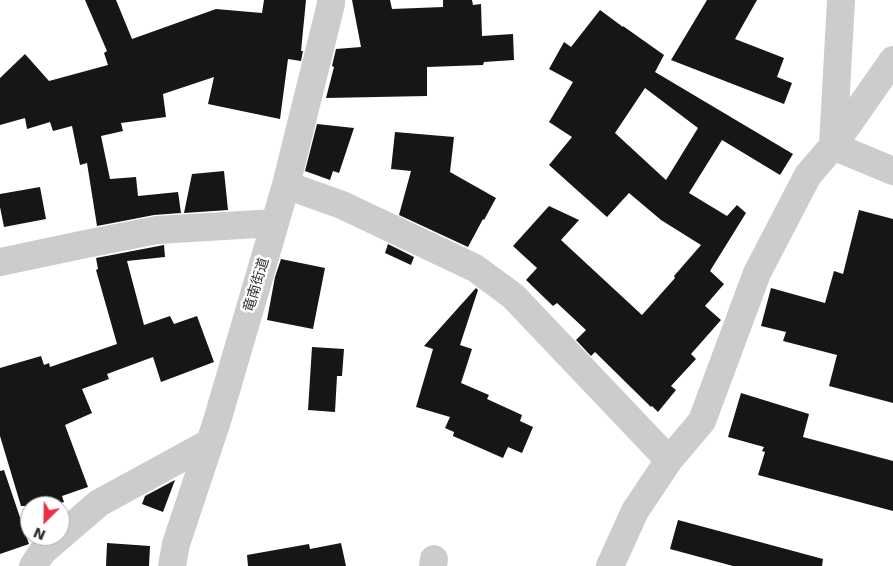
<!DOCTYPE html>
<meta charset="utf-8">
<style>
body{margin:0}
#map{position:relative;width:893px;height:566px;overflow:hidden;background:#fff;font-family:"DejaVu Sans",sans-serif}
canvas{display:block}
.north{position:absolute;left:20px;top:496px;width:50px;height:50px;box-sizing:border-box;background:#fff;border:1px solid #acacac;border-radius:50%;rotate:203deg;font-size:14px;font-weight:700;line-height:20px;text-align:center;color:#2f2f2f}
.north::after{content:'';display:block;margin:auto;width:18px;height:22px;background:#e73145;clip-path:polygon(50% 0,100% 100%,50% 72%,0 100%)}
</style>
<div id="map">
<canvas width="893" height="566"></canvas>
<div class="north">N</div>
</div>
<script>
const g = document.querySelector('canvas').getContext('2d');
g.lineJoin = 'round';
function paint(path, color) { g.fillStyle = color; g.fill(path, 'evenodd'); }
const toPath = rows => new Path2D(rows.map(r => 'M' + r).join(''));
function trace(path, color, width, dash) { g.strokeStyle = color; g.lineWidth = width; g.lineCap = dash ? 'butt' : 'round'; g.setLineDash(dash || []); g.stroke(path); }
function label(font, color, halo, rows, align = 'center') {
  g.font = font + ' "DejaVu Sans","Noto Sans JP",sans-serif'; g.lineWidth = 5; g.setLineDash([]); g.textBaseline = 'middle'; g.strokeStyle = halo; g.fillStyle = color; for (const [text, x, y, turn = 0] of rows) {
    g.save(); g.translate(x, y); g.rotate((+turn || 0) * Math.PI / 180); g.textAlign = isNaN(turn) ? turn : align; if (halo) g.strokeText(text, 0, 0); g.fillText(text, 0, 0); g.restore();
  }
}
const building = toPath([
 [85,0,116,0,132,39,216,9,262,13,264,0,306,0,301,51,303,51,301,61,288,59,280,119,208,104,214,77,163,94,166,117,121,123,123,131,101,136,110,179,136,177,138,196,178,192,181,213,154,215,97,226,87,163,80,165,72,126,53,131,50,122,27,129,25,118,0,125,0,78,25,54,49,81,108,65,104,53,107,51],
 [352,0,390,0,392,9,443,7,443,0,472,0,473,5,481,4,482,36,513,34,514,60,484,62,483,65,427,67,427,96,326,98,334,67,332,66,336,49,361,47],
 [707,0,757,0,735,39,784,58,777,77,792,83,784,104,671,60],
 [600,10,623,27,623,26,664,55,655,72,793,154,780,175,722,140,689,193,727,216,737,205,746,213,710,271,724,284,705,306,721,320,691,354,696,359,671,386,676,390,658,412,652,406,651,407,595,352,591,356,576,340,586,330,557,303,553,306,526,280,537,268,513,246,549,206,579,220,561,240,642,315,675,278,674,276,701,245,661,220,629,193,607,217,549,165,572,137,549,122,573,82,549,69,564,42,571,47],
 [645,88,698,128,666,180,615,133],
 [317,124,354,128,339,173,333,171,330,180,305,171],
 [395,132,454,137,450,172,496,198,484,220,483,219,468,247,399,215,411,171,391,169],
 [224,171,228,210,184,213,192,174],
 [40,187,46,219,4,227,0,207,0,194],
 [859,210,893,219,893,403,829,386,837,355,783,341,786,332,761,326,771,288,825,303,834,271,843,274],
 [388,244,414,257,411,265,385,253],
 [164,245,165,257,127,261,144,325,170,316,174,324,197,316,214,362,161,382,153,357,107,374,109,379,82,389,92,413,65,425,88,487,62,496,64,502,52,506,21,506,0,436,0,368,41,356,44,365,49,363,50,367,117,344,96,270,98,269,96,258],
 [281,259,325,268,313,329,267,320,275,277],
 [476,288,478,290,460,345,472,349,461,383,489,395,487,399,522,415,520,421,533,427,522,453,508,447,503,458,453,436,454,432,445,428,450,417,416,407,433,349,424,346],
 [312,347,344,349,342,376,337,376,335,412,308,410],
 [741,393,809,414,803,437,893,461,893,511,758,475,765,452,762,451,764,447,728,437],
 [4,470,29,544,0,554,0,471],
 [175,480,163,512,142,504,145,496],
 [678,520,823,559,822,566,733,566,670,549],
 [107,543,150,546,149,566,106,566],
 [341,543,346,566,248,566,247,555,309,544,310,549]
]);
const minor = toPath([
 [833,146,841,0],
 [833,146,893,171],
 [286,185,342,205,475,268,513,296,669,460,702,421,757,273,808,175,833,146,893,60],
 [0,262,81,245,157,230,275,223],
 [33,566,43,551,99,503,209,443],
 [172,566,176,544,217,421,275,223,286,185,331,4,331,0],
 [433,566,434,559],
 [610,566,635,511,669,460]
]);
const streetNames = [
 ["竜南街道",257,285,-73]
];
paint(building, '#161616');
trace(minor, '#ccc', 28);
label('14px', '#2f2f2f', '#fff', streetNames);
</script>
